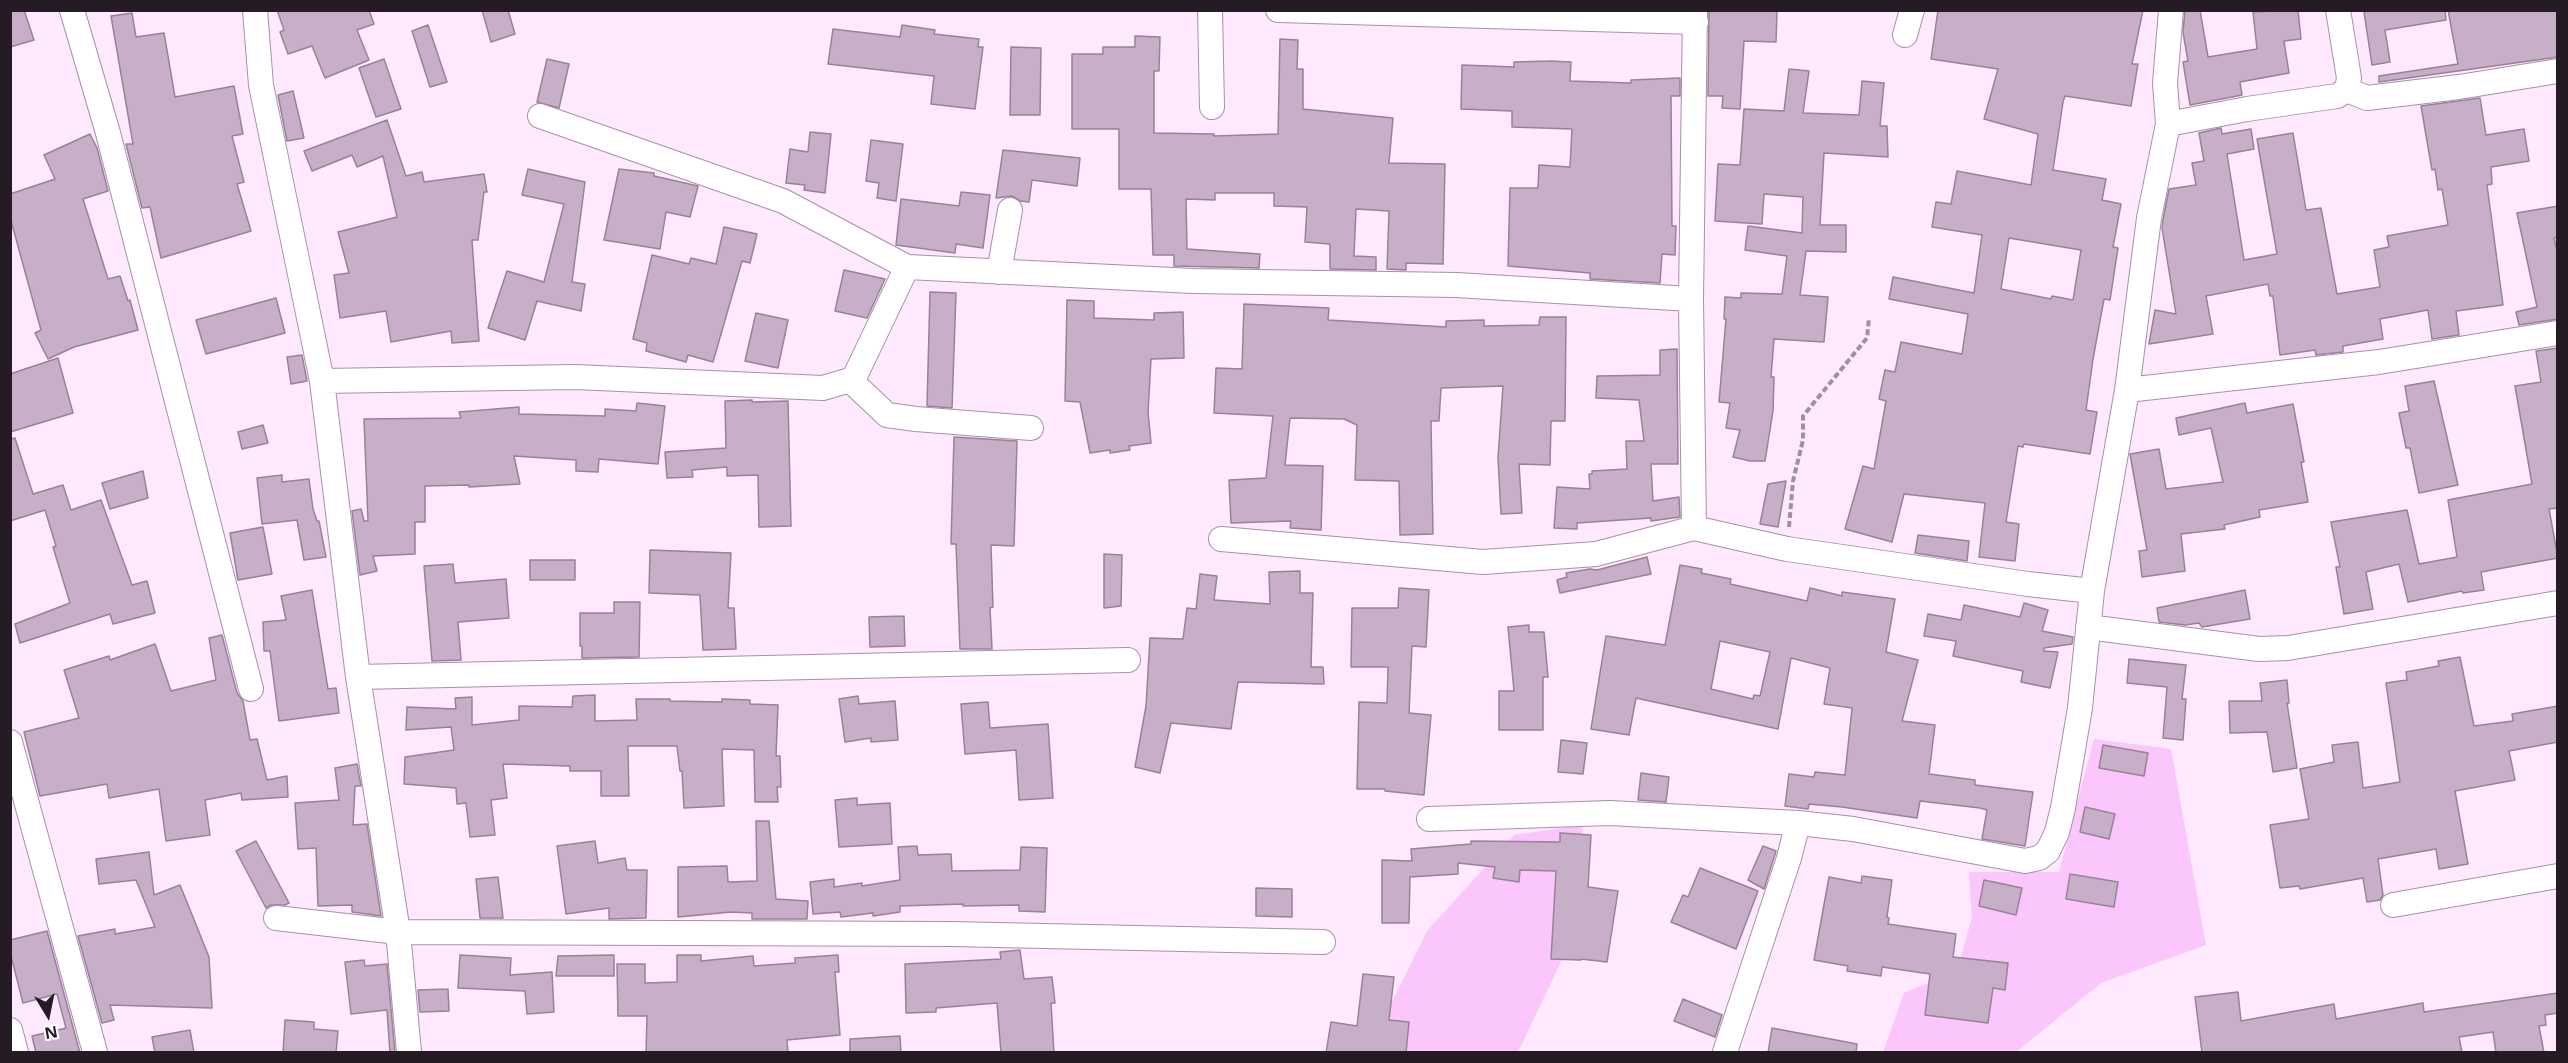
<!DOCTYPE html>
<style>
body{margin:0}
#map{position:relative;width:2568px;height:1063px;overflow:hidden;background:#fee9fe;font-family:"Open Sans",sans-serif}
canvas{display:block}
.frame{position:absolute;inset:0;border:12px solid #251b25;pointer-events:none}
.north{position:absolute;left:18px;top:985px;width:60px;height:60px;-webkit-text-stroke:4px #fff;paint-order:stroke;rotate:170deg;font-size:16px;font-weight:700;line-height:24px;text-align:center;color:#251b25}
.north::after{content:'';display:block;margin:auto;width:21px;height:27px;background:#251b25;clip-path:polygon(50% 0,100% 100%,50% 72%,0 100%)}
</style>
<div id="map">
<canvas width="2568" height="1063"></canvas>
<div class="frame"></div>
<div class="north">N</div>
</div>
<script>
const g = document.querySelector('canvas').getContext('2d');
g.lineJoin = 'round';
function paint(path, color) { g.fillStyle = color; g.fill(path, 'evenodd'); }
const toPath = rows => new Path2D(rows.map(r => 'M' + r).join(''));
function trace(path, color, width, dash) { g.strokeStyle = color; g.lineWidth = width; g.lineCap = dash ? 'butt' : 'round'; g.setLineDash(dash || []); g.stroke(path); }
const green = toPath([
 [2094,739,2171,749,2206,945,2101,983,2016,1052,1883,1052,1904,993,1957,971,1972,917,1969,872,2059,872],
 [1582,825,1588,905,1518,1052,1367,1052,1427,931,1514,835]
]);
const building = toPath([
 [10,10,24,10,34,40,10,47,10,10],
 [277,10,369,10,374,24,357,30,369,60,325,78,312,46,288,54,280,32,284,30,277,10],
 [482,10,508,10,515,34,491,42,482,10],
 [1709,10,1777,10,1776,42,1744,41,1740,109,1722,108,1723,96,1708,96,1709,10],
 [1938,10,2143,10,2132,64,2138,64,2131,106,2065,96,2063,102,2053,170,2106,179,2102,200,2121,204,2113,247,2118,248,2110,300,2104,299,2093,359,2086,410,2097,412,2090,454,2024,444,2023,447,2018,446,2006,522,2019,524,2015,561,1979,557,1985,503,1904,494,1892,542,1845,529,1863,466,1874,469,1886,401,1879,399,1885,370,1895,372,1901,342,1962,354,1968,314,1889,299,1893,277,1974,293,1982,235,1932,227,1936,202,1951,204,1957,171,2031,185,2038,134,1984,119,1998,69,1931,59,1938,10],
 [2009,238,2081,250,2073,300,2052,296,2051,299,2001,289,2009,238],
 [2185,10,2200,10,2208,57,2257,49,2253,12,2298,10,2301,39,2284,41,2289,73,2240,82,2242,95,2190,105,2183,62,2188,61,2183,32,2185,10],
 [2378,10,2445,10,2446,20,2385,30,2390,62,2372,65,2364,12,2378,10],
 [2448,10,2558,10,2558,57,2379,82,2379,76,2458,64,2448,10],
 [132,13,136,37,164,33,175,97,234,86,243,134,232,136,244,182,237,184,251,231,161,258,150,207,142,208,126,144,133,144,111,16,132,13],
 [428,25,447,82,430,87,412,31,428,25],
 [902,25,935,30,934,34,979,39,978,47,983,47,975,109,931,104,934,76,828,64,833,29,900,37,902,25],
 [1135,36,1160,37,1159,71,1154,71,1154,133,1214,134,1214,136,1278,134,1280,39,1298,40,1297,69,1303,69,1303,109,1393,118,1389,163,1445,164,1443,264,1406,263,1406,270,1387,269,1389,211,1356,209,1354,256,1376,257,1376,270,1330,269,1330,244,1305,242,1307,207,1274,206,1274,193,1215,193,1215,200,1186,199,1187,249,1260,254,1259,268,1174,266,1174,255,1153,255,1151,189,1119,189,1119,129,1072,129,1072,54,1103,54,1103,47,1135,47,1135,36],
 [1011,47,1041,48,1040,115,1010,115,1011,47],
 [384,59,401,109,376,117,359,68,384,59],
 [547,59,569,64,559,108,537,102,547,59],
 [1549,61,1571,62,1570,81,1631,83,1631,80,1680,78,1680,96,1671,96,1672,226,1676,226,1675,255,1662,254,1660,283,1590,279,1590,273,1508,266,1510,188,1538,188,1539,165,1570,167,1572,129,1512,127,1512,111,1461,109,1462,65,1514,67,1514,62,1549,61],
 [1789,69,1809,71,1803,113,1859,115,1862,81,1884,83,1880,126,1887,126,1888,157,1824,153,1820,225,1846,225,1846,252,1806,251,1800,295,1828,297,1824,342,1774,339,1771,377,1774,377,1773,411,1765,461,1750,461,1733,457,1740,430,1726,428,1730,403,1719,402,1726,319,1724,319,1725,297,1741,298,1741,293,1782,294,1787,256,1745,250,1748,226,1802,233,1803,197,1764,194,1762,224,1715,221,1718,164,1740,165,1744,109,1784,111,1789,69],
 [293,91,304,138,287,141,278,95,293,91],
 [2480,98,2486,135,2524,129,2529,161,2491,167,2492,184,2487,185,2503,305,2456,311,2459,335,2432,339,2428,310,2380,319,2383,339,2343,346,2343,352,2316,355,2315,350,2280,355,2273,296,2270,296,2268,284,2206,296,2213,334,2149,344,2155,310,2176,314,2162,228,2163,220,2169,189,2196,185,2192,163,2204,161,2199,133,2221,128,2222,134,2251,129,2254,149,2227,154,2244,260,2277,254,2257,139,2293,133,2306,210,2321,208,2337,294,2380,287,2374,250,2389,247,2387,236,2448,225,2442,189,2438,190,2435,169,2432,170,2421,106,2480,98],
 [387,120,406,176,422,172,424,182,484,174,487,192,484,192,478,240,472,240,479,341,452,343,451,331,391,342,386,311,340,318,334,275,349,273,338,232,397,217,383,156,357,167,352,155,312,171,304,151,387,120],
 [810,132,831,134,825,193,804,190,805,185,786,183,790,149,808,152,810,132],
 [90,134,97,148,108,191,83,199,108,279,120,276,128,301,130,300,138,330,74,347,48,359,35,333,41,330,10,217,10,194,55,179,44,155,90,134],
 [871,140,903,144,896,201,877,198,879,183,866,181,871,140],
 [1003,150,1080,158,1077,186,1032,180,1029,202,1020,201,1012,196,996,198,1003,150],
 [528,169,585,182,572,282,585,284,581,311,537,301,525,340,488,328,507,271,544,282,564,204,522,195,528,169],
 [619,169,654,173,654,176,698,186,690,217,666,212,660,249,604,240,619,169],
 [961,192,990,195,983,248,956,244,955,253,896,245,901,199,959,206,961,192],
 [2558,206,2558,237,2554,238,2558,255,2558,319,2519,325,2516,312,2537,307,2517,213,2558,206],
 [724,227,757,234,750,263,742,261,713,362,688,355,686,362,646,351,647,343,633,339,652,255,689,264,691,258,716,264,724,227],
 [844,270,885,279,867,318,835,311,844,270],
 [930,292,956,293,952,408,927,406,930,292],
 [276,298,285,333,206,354,196,320,276,298],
 [1067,300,1094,301,1094,318,1154,320,1154,313,1183,312,1184,358,1151,359,1148,412,1151,443,1129,446,1130,450,1110,453,1110,450,1090,453,1080,402,1065,401,1067,300],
 [1244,304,1329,308,1328,320,1446,327,1446,321,1484,320,1484,326,1539,325,1540,317,1566,317,1565,421,1551,421,1550,465,1519,464,1522,513,1501,514,1498,458,1503,386,1441,388,1439,421,1431,421,1433,534,1400,535,1399,481,1355,480,1357,425,1344,419,1290,418,1285,465,1323,466,1321,530,1290,528,1291,521,1231,523,1229,480,1266,478,1273,416,1214,413,1216,368,1242,369,1244,304],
 [756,313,788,320,778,368,745,361,756,313],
 [2558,348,2558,508,2549,509,2558,558,2481,572,2484,590,2463,593,2462,591,2408,602,2399,564,2366,572,2373,609,2344,614,2336,567,2340,567,2331,522,2407,510,2419,564,2457,557,2448,500,2532,484,2515,386,2541,382,2536,351,2558,348],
 [1677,349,1678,464,1651,464,1653,501,1679,497,1680,517,1651,521,1651,518,1577,523,1577,529,1554,528,1557,487,1590,489,1589,474,1592,474,1592,471,1627,469,1626,441,1644,441,1639,400,1596,398,1597,376,1660,375,1660,350,1677,349],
 [302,355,307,381,291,384,287,357,302,355],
 [58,358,73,413,10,432,10,374,58,358],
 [2434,381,2458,485,2419,493,2410,448,2406,448,2399,413,2409,411,2405,386,2434,381],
 [752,400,752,402,788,401,791,526,759,527,758,475,727,476,727,467,692,470,693,477,667,478,665,452,726,448,725,401,752,400],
 [637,403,665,406,658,464,599,459,598,472,576,471,576,460,514,456,520,484,469,487,469,485,425,486,425,522,415,522,415,554,373,556,377,571,360,575,352,511,361,509,364,521,368,521,364,419,461,418,459,412,519,407,519,414,605,416,605,409,636,411,637,403],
 [2245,403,2247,413,2293,404,2304,462,2301,462,2308,502,2259,510,2260,517,2224,525,2225,529,2181,534,2185,571,2142,577,2139,551,2147,550,2130,454,2159,449,2166,489,2223,482,2211,428,2179,435,2176,418,2245,403],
 [263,425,268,443,242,449,238,432,263,425],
 [954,437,1017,441,1014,546,991,545,993,607,990,608,992,649,960,649,956,544,951,544,954,437],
 [15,438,33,494,63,485,71,510,101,500,132,585,147,581,155,613,113,624,110,614,20,643,15,624,70,603,53,547,56,546,45,510,10,521,10,439,15,438],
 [143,471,148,498,110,509,102,483,143,471],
 [282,475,282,482,309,479,313,509,317,521,319,521,326,557,304,560,297,520,262,524,257,478,282,475],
 [1786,481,1778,527,1760,524,1768,484,1786,481],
 [263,527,272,574,238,580,230,533,263,527],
 [1918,535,1969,541,1967,561,1915,553,1918,535],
 [650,550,731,553,728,608,734,608,736,649,703,650,700,595,649,593,650,550],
 [1104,554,1122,555,1121,606,1104,608,1104,554],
 [1647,557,1651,574,1560,593,1557,580,1567,577,1566,573,1590,569,1597,570,1647,557],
 [530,560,575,560,575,580,530,580,530,560],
 [453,564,455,583,506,579,509,618,458,622,461,660,432,661,424,566,453,564],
 [1680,565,1702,569,1701,573,1731,579,1730,584,1807,601,1810,588,1842,596,1842,592,1895,599,1886,652,1918,660,1902,721,1935,725,1929,774,1975,780,1975,785,2033,792,2025,846,1982,839,1987,810,1980,808,1920,801,1917,818,1842,807,1809,804,1808,809,1785,806,1789,774,1814,777,1815,772,1845,775,1852,708,1824,704,1830,668,1791,658,1778,729,1636,698,1629,735,1591,729,1606,636,1665,645,1680,565],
 [1720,641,1770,652,1760,696,1754,695,1753,699,1711,689,1720,641],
 [1300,571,1300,593,1313,593,1311,667,1323,667,1324,684,1238,682,1231,729,1171,723,1160,773,1135,767,1146,706,1150,638,1183,639,1187,608,1196,609,1200,574,1217,576,1214,600,1270,604,1269,572,1300,571],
 [1399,588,1429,590,1426,647,1412,646,1409,713,1431,715,1424,795,1385,791,1385,789,1357,789,1359,702,1387,703,1388,667,1351,667,1352,608,1398,608,1399,588],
 [312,590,328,689,336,688,339,713,279,721,270,651,264,651,263,622,286,620,281,596,312,590],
 [2245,590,2250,619,2202,627,2199,623,2185,625,2159,622,2157,608,2245,590],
 [614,602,640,602,639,657,582,658,582,646,580,646,580,613,614,613,614,602],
 [2024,603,2048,610,2042,631,2073,637,2072,644,2044,648,2044,651,2058,652,2050,688,2021,682,2023,671,1953,656,1956,641,1924,636,1928,614,1961,620,1964,605,2020,617,2024,603],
 [904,616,905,646,870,647,869,617,904,616],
 [1529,625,1529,632,1544,632,1548,677,1543,677,1543,730,1499,730,1499,691,1514,691,1508,627,1529,625],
 [222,635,237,693,243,701,250,740,257,739,267,780,287,776,288,797,242,800,241,793,205,800,210,835,166,841,159,789,109,798,107,784,40,796,24,732,79,718,64,670,109,656,110,660,155,644,171,691,216,680,209,638,222,635],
 [2460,657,2474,726,2513,721,2512,714,2558,706,2558,742,2509,751,2515,780,2455,791,2468,864,2439,869,2436,849,2378,859,2383,895,2380,900,2367,902,2363,878,2300,889,2299,886,2280,888,2270,825,2309,819,2300,769,2334,762,2332,745,2358,742,2363,788,2400,782,2386,683,2407,680,2406,672,2439,666,2438,661,2460,657],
 [2129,659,2186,665,2182,699,2186,699,2183,740,2163,738,2167,687,2127,683,2129,659],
 [2287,680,2289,703,2287,703,2297,768,2273,772,2267,732,2230,733,2229,701,2262,701,2260,683,2287,680],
 [595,695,595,721,637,720,636,699,670,699,670,701,722,702,722,699,750,700,750,704,778,705,776,756,780,756,781,787,777,787,778,802,755,802,754,750,722,749,724,806,684,808,682,771,680,771,677,746,628,746,629,796,601,796,601,771,570,771,570,766,503,764,507,798,491,800,495,835,470,837,466,803,457,804,456,788,404,784,405,757,454,750,451,727,406,730,407,707,456,709,455,698,472,697,472,725,519,720,519,706,572,707,573,696,595,695],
 [858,696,859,704,895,701,898,740,871,742,871,738,845,742,839,699,858,696],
 [988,702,990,728,1048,724,1053,798,1019,800,1016,750,965,754,961,704,988,702],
 [1561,740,1587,743,1583,774,1558,772,1561,740],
 [2103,745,2148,753,2144,776,2099,768,2103,745],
 [357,764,361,786,355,786,353,825,367,824,381,916,352,912,352,905,318,906,316,848,298,849,295,803,339,800,335,768,357,764],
 [1641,773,1669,777,1666,802,1638,800,1641,773],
 [857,798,857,805,890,803,892,844,839,847,835,800,857,798],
 [2085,807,2115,814,2109,839,2080,832,2085,807],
 [756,821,769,821,776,899,808,901,807,919,752,919,752,913,731,912,678,917,678,867,727,866,728,882,757,881,756,821],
 [1560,833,1591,835,1588,887,1618,891,1607,962,1581,959,1581,960,1551,959,1556,871,1520,870,1519,882,1493,878,1495,867,1458,863,1458,874,1410,877,1409,923,1382,923,1382,860,1412,861,1411,849,1471,844,1471,841,1560,842,1560,833],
 [256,841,289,903,285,905,271,905,266,908,236,851,256,841],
 [595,841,598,863,625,858,627,870,647,870,646,918,609,919,609,908,566,914,557,846,595,841],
 [917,846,918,855,951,854,952,871,1020,870,1021,847,1047,848,1045,912,1019,911,1019,905,963,906,963,904,900,906,900,912,873,916,873,913,841,917,840,912,813,914,810,882,834,879,834,887,862,883,862,886,900,880,898,847,917,846],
 [1763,846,1776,851,1764,889,1748,880,1763,846],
 [149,852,154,895,180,885,209,957,212,1008,110,1005,114,1020,102,1023,78,936,115,929,115,934,155,927,136,880,99,884,96,859,149,852],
 [1700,868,1758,891,1736,949,1671,922,1683,895,1688,897,1700,868],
 [2070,874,2118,882,2114,907,2066,899,2070,874],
 [1862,876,1892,880,1887,917,1889,918,1888,924,1956,934,1953,957,2008,963,2005,990,1993,988,1988,1023,1925,1015,1930,974,1882,967,1881,976,1847,971,1848,966,1814,960,1829,877,1861,883,1862,876],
 [498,877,503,918,480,918,476,879,498,877],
 [1984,880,2022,888,2016,915,1979,906,1984,880],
 [1256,888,1292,889,1292,917,1256,916,1256,888],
 [47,931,80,1053,36,1053,32,1036,66,1028,57,994,23,1003,10,952,10,940,47,931],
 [1020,950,1024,979,1052,977,1055,1003,1051,1003,1054,1053,1001,1053,997,1003,936,1008,936,1012,906,1013,905,964,1001,959,1000,952,1020,950],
 [460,955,511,958,510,975,552,972,554,1012,527,1014,525,991,458,988,460,955],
 [614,955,614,976,556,976,558,956,614,955],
 [677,955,701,955,701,961,753,956,754,966,795,963,795,958,838,955,839,972,835,972,840,1035,787,1040,788,1053,646,1053,647,1016,618,1016,617,964,645,964,645,983,677,982,677,955],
 [364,960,365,966,387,964,395,1053,390,1053,387,1010,351,1014,345,962,364,960],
 [1363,974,1394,977,1389,1020,1409,1022,1406,1053,1326,1053,1331,1022,1357,1026,1363,974],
 [448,989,449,1011,420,1012,418,990,448,989],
 [2238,992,2241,1021,2334,1004,2336,1019,2423,1003,2424,1012,2558,993,2558,1013,2545,1015,2546,1025,2539,1026,2544,1053,2496,1053,2493,1032,2459,1037,2462,1053,2202,1053,2195,997,2238,992],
 [1683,999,1722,1015,1715,1037,1674,1021,1683,999],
 [285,1020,314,1022,314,1029,338,1031,336,1053,283,1053,285,1020],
 [1772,1028,1857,1044,1856,1053,1768,1053,1772,1028],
 [190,1030,194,1053,155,1053,152,1037,190,1030],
 [900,1036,901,1053,850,1053,850,1039,900,1036]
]);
const path = toPath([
 [1789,527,1793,481,1803,440,1803,416,1867,338,1869,318]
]);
const minor = toPath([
 [72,10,108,133,251,689],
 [255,10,261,85,322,381,358,677,398,932,409,1052],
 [1210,10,1212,107],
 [1278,10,1696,22],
 [1905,35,1912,10],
 [2347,90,2367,98,2459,87,2558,71],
 [540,116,783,201,907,267,1193,281,1456,285,1691,299],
 [2168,124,2165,83,2171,10],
 [999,272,1010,210],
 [850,380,887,415,916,419,1031,428],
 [322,381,575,377,823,388,850,380,855,376,907,267],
 [2127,390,2379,362,2558,333],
 [1694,528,1691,299,1695,10],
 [1221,539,1483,562,1596,554,1694,528,1787,549,2028,584,2092,591],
 [2088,627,2259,649,2288,648,2558,603],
 [358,677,1128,660],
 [10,742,95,1052],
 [1429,819,1610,813,1798,823],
 [2393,905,2558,876],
 [276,918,398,932,951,934,1323,942],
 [10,1030,16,1052],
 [1725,1052,1789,858,1798,823,1853,829,2025,861,2039,858,2048,851,2057,832,2063,808,2080,708,2092,591,2127,390,2149,218,2168,124,2247,109,2337,96,2347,90,2349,78,2338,10]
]);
paint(green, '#fac6fc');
paint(building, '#c8afc8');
trace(building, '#99819a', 1.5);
trace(minor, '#a990aa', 26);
trace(path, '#a08fa0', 4, [6, 3]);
trace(minor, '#fff', 24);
</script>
